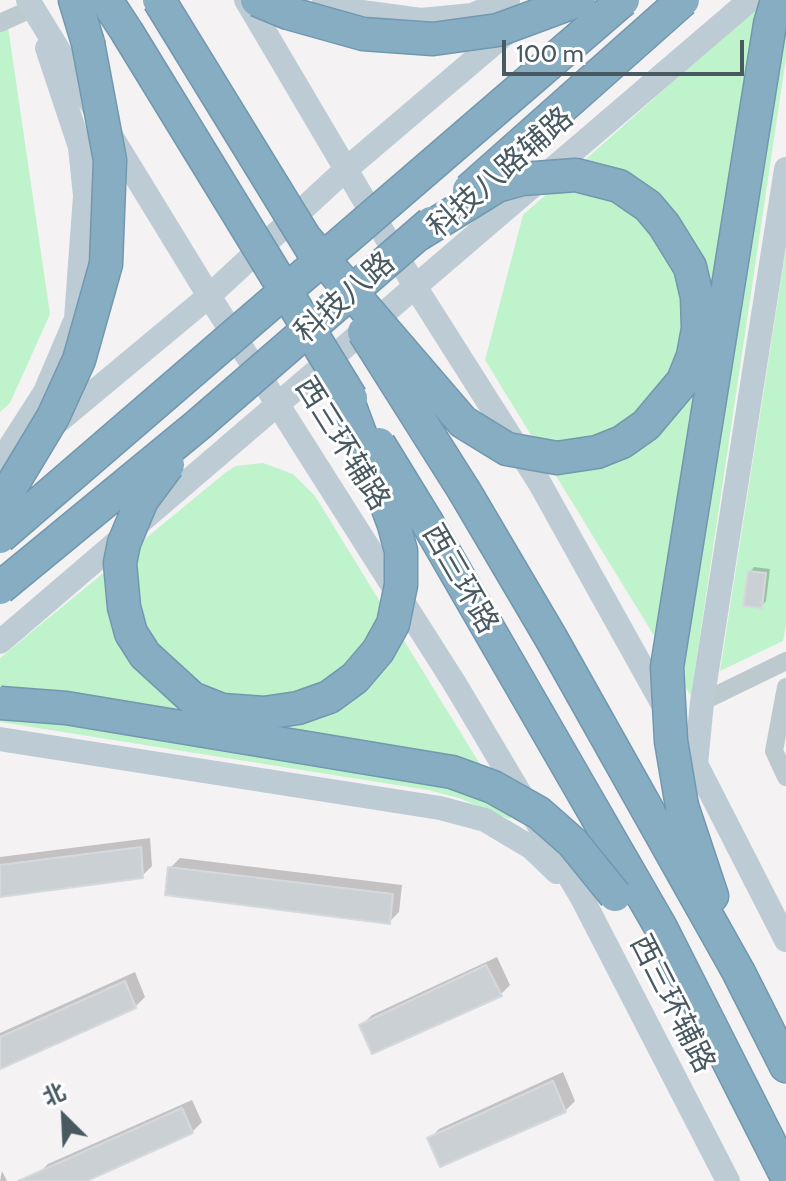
<!DOCTYPE html>
<meta charset="utf-8">
<style>
body{margin:0}
#map{position:relative;width:786px;height:1181px;overflow:hidden;background:#f4f2f2;font-family:Cabin,"Noto Sans SC",sans-serif}
canvas{display:block}
.north{position:absolute;left:24px;top:1077px;width:80px;height:80px;-webkit-text-stroke:6px #fff;paint-order:stroke;rotate:336deg;font-size:22px;font-weight:700;line-height:32px;text-align:center;color:#485961}
.north::after{content:'';display:block;margin:auto;width:28px;height:36px;background:#485961;clip-path:polygon(50% 0,100% 100%,50% 72%,0 100%)}
.scale{position:absolute;left:502px;top:40px;width:242px;height:36px;box-sizing:border-box;border:4px solid #485961;border-top:0;padding-left:10px;font-size:24px;line-height:28px;white-space:nowrap;color:#485961;-webkit-text-stroke:6px #fff;paint-order:stroke}
</style>
<div id="map">
<canvas width="786" height="1181"></canvas>
<div class="north">北</div>
<div class="scale">100 m</div>
</div>
<script>
const g = document.querySelector('canvas').getContext('2d');
g.lineJoin = 'round';
function paint(path, color) { g.fillStyle = color; g.fill(path, 'evenodd'); }
const toPath = rows => new Path2D(rows.map(r => 'M' + r).join(''));
function trace(path, color, width, dash) { g.strokeStyle = color; g.lineWidth = width; g.lineCap = dash ? 'butt' : 'round'; g.setLineDash(dash || []); g.stroke(path); }
function label(font, color, halo, rows, align = 'center') {
  g.font = font + ' Cabin,"Noto Sans SC",sans-serif'; g.lineWidth = 6; g.setLineDash([]); g.textBaseline = 'middle'; g.strokeStyle = halo; g.fillStyle = color; for (const [text, x, y, turn = 0] of rows) {
    g.save(); g.translate(x, y); g.rotate((+turn || 0) * Math.PI / 180); g.textAlign = isNaN(turn) ? turn : align; if (halo) g.strokeText(text, 0, 0); g.fillText(text, 0, 0); g.restore();
  }
}
const green = toPath([
 [786,0,786,58,691,696,485,360,523,215,758,6],
 [7,20,50,314,10,403,0,412,0,24],
 [786,248,786,625,783,641,720,671],
 [263,463,293,474,315,496,512,816,509,819,459,798,428,790,0,722,0,658,225,473,236,466]
]);
const shadow = toPath([
 [754,567,770,569,766,601,762,606,750,572],
 [150,838,152,866,142,876,0,895,0,857],
 [180,858,402,885,399,912,389,922,170,868],
 [497,957,510,985,500,995,362,1025,372,1015],
 [135,972,145,997,135,1007,0,1067,0,1033],
 [563,1072,575,1101,565,1111,429,1139,439,1129],
 [192,1100,202,1122,192,1132,82,1181,41,1181,38,1174,48,1164],
 [2,1171,7,1181,0,1181]
]);
const building = toPath([
 [748,571,766,573,762,608,743,606,748,571],
 [141,847,143,878,0,897,0,865,141,847],
 [168,867,393,894,390,924,165,895,168,867],
 [486,965,502,996,372,1054,359,1025,486,965],
 [125,981,136,1008,0,1069,0,1037,125,981],
 [553,1081,566,1112,440,1167,427,1138,553,1081],
 [182,1108,193,1133,87,1181,18,1181,182,1108]
]);
const street = toPath([
 [0,23,33,8],
 [786,687,774,751,786,777],
 [702,702,786,661]
]);
const secondary = toPath([
 [28,0,209,296,455,684,581,896,728,1181],
 [246,0,416,288,539,482,696,764,786,940],
 [324,0,348,10,421,20,472,15,508,0],
 [2,459,45,392,76,319,85,196,80,147,47,48],
 [0,470,209,296,344,171,512,28],
 [0,642,750,0],
 [0,739,440,808,485,820,532,848,557,872],
 [696,764,702,702,786,169]
]);
const highway = toPath([
 [75,0,88,43],
 [106,0,127,32],
 [465,492,551,638,738,971,786,1066],
 [428,524,660,926,786,1175],
 [682,806,712,896]
]);
const highwayBridge = toPath([
 [159,0,316,256],
 [257,0,288,13,363,34,433,39,498,30,579,0],
 [127,32,351,398],
 [469,190,683,0],
 [305,238,463,422,507,449,557,458,597,452,622,442,646,425,683,381,693,356,698,329,697,297,690,267,664,225,648,206,619,186,576,175,522,179,497,186,416,236],
 [364,332,465,492],
 [379,444,428,524],
 [168,465,142,500,124,543,120,563,124,607,131,633,145,655,192,698,222,710,264,713,298,708,329,697,355,678,378,651,393,624,401,585,401,551,394,525,341,382],
 [0,505,53,417,79,360,106,264,110,160,88,43],
 [0,537,623,0],
 [0,588,198,425,431,223],
 [0,703,66,708,452,772,493,787,539,813,573,843,615,895],
 [682,806,671,741,667,667,770,24,777,0]
]);
const streetNames = [
 ["科技八路辅路",501,173,-41],
 ["科技八路",345,298,-41],
 ["西三环辅路",342,444,58],
 ["西三环路",460,579,60],
 ["西三环辅路",672,1004,63]
];
paint(green, '#bff3cb');
paint(shadow, '#0003');
paint(building, '#cbd0d4');
trace(building, '#d5d9dd', 2);
trace(highway, '#7298af', 35);
trace(street, '#bcc9cf', 18);
trace(secondary, '#bdccd4', 24);
trace(highway, '#87adc3', 32);
trace(highwayBridge, '#7298af', 35, []);
trace(highwayBridge, '#87adc3', 32);
label('30px', '#485961', '#fff', streetNames);
</script>
